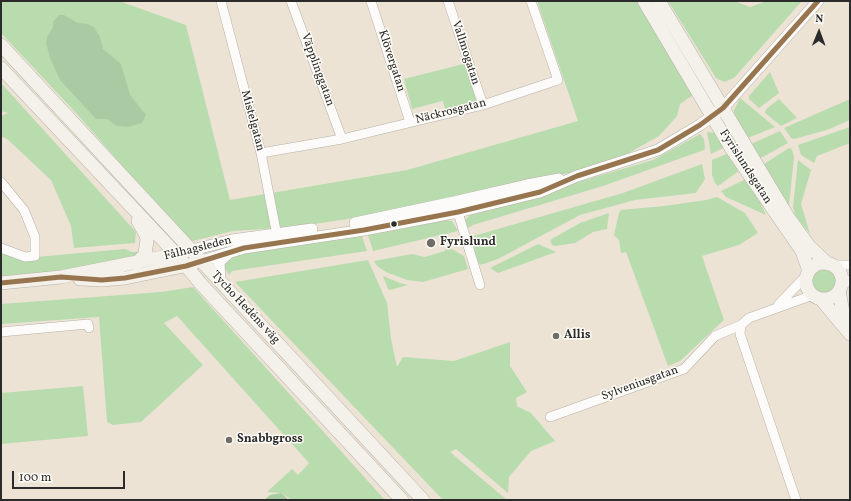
<!DOCTYPE html>
<meta charset="utf-8">
<style>
body{margin:0}
#map{position:relative;width:851px;height:501px;overflow:hidden;background:#ece3d5;font-family:Vollkorn,serif}
canvas{display:block}
.frame{position:absolute;inset:0;border:2px solid #2b2b2b;pointer-events:none}
.north{position:absolute;left:799px;top:12px;width:40px;height:40px;-webkit-text-stroke:3px #fdfcf7;paint-order:stroke;rotate:1deg;font-size:11px;font-weight:700;line-height:16px;text-align:center;color:#2b2b2b}
.north::after{content:'';display:block;margin:auto;width:14px;height:18px;background:#2b2b2b;clip-path:polygon(50% 0,100% 100%,50% 72%,0 100%)}
.scale{position:absolute;left:12px;top:471px;width:113px;height:18px;box-sizing:border-box;border:2px solid #2b2b2b;border-top:0;padding-left:5px;font-size:12px;line-height:14px;white-space:nowrap;color:#2b2b2b;-webkit-text-stroke:3px #fdfcf7;paint-order:stroke}
</style>
<div id="map">
<canvas width="851" height="501"></canvas>
<div class="frame"></div>
<div class="north">N</div>
<div class="scale">100 m</div>
</div>
<script>
const g = document.querySelector('canvas').getContext('2d');
g.lineJoin = 'round';
function paint(path, color) { g.fillStyle = color; g.fill(path, 'evenodd'); }
const toPath = rows => new Path2D(rows.map(r => 'M' + r).join(''));
function trace(path, color, width, dash) { g.strokeStyle = color; g.lineWidth = width; g.lineCap = dash ? 'butt' : 'round'; g.setLineDash(dash || []); g.stroke(path); }
function label(font, color, halo, rows, align = 'center') {
  g.font = font + ' Vollkorn,serif'; g.lineWidth = 3; g.setLineDash([]); g.textBaseline = 'middle'; g.strokeStyle = halo; g.fillStyle = color; for (const [text, x, y, turn = 0] of rows) {
    g.save(); g.translate(x, y); g.rotate((+turn || 0) * Math.PI / 180); g.textAlign = isNaN(turn) ? turn : align; if (halo) g.strokeText(text, 0, 0); g.fillText(text, 0, 0); g.restore();
  }
}
const green = toPath([
 [1,1,119,1,186,25,230,200,407,170,578,121,537,1,638,1,693,95,680,104,677,116,659,136,620,158,576,172,526,180,361,217,294,227,233,231,193,241,183,234,168,218,76,113,1,33],
 [668,1,734,1,750,7,767,1,802,1,734,78,724,82,716,78],
 [467,63,479,101,445,109,443,101,412,109,404,79],
 [770,72,779,93,759,108,749,99,749,96],
 [1,83,136,232,135,243,74,248,71,226,51,180,7,139,1,136,1,116,8,113,1,111],
 [740,98,775,127,748,138,735,117,734,110],
 [779,99,797,118,781,126,765,113,766,109],
 [850,99,850,120,827,130,794,139,791,138,784,128],
 [850,127,850,143,817,156,814,163,801,155,798,145],
 [780,131,788,143,759,159,751,144],
 [707,132,715,133,725,147,711,154],
 [700,134,704,139,705,149,704,150,603,186,473,225,468,228,465,220,472,213,653,160],
 [789,148,792,149,794,157,789,206,765,171,764,164],
 [729,153,740,170,718,186,715,183,712,175,712,160],
 [798,160,811,170,801,204,810,234,795,215,793,207],
 [702,164,705,179,696,193,635,200,580,215,498,259,480,265,474,253,470,237,623,193],
 [746,179,758,197,766,215,726,197,721,191],
 [717,197,745,213,758,233,739,245,702,256,724,320,680,361,668,366,626,252,621,253,619,240,614,235,619,213,621,210,664,206,706,200],
 [609,213,607,229,593,232,575,243,555,246,552,245,550,240,580,223],
 [447,220,452,221,458,231,373,251,368,235],
 [361,233,367,251,232,271,229,275,223,265,226,258,251,251],
 [538,244,556,252,498,273,490,268],
 [448,247,464,256,468,269,423,282,407,280,386,272,377,266,374,261,412,254,425,257,445,251],
 [1,248,36,257,125,249,132,252,139,252,134,258,67,270,1,276],
 [368,260,387,303,391,339,397,367,403,357,454,361,510,342,510,366,527,392,516,398,517,406,531,413,555,441,531,451,509,477,508,493,456,449,450,452,507,500,443,500,235,282],
 '813 281a12 12 0 1 1 24 0a12 12 0 1 1-24 0Z',
 [383,276,400,283,408,285,390,290,388,289],
 [193,287,385,500,292,500,281,493,267,492,292,469,298,475,309,463,177,316,164,323,203,365,141,422,113,425,107,422,99,317,1,324,1,304,161,292],
 [83,386,88,436,1,444,1,393]
]);
const forest = toPath([
 [59,15,64,15,78,23,88,24,94,27,100,37,103,49,121,64,130,95,146,115,142,123,128,127,117,126,107,119,96,119,60,80,50,58,46,43,47,37,53,27,53,22],
 [281,493,289,500,264,500,270,495]
]);
const minor = toPath([
 [221,1,261,153,278,241],
 [291,1,342,139],
 [371,1,410,122],
 [448,1,483,105],
 [261,153,342,139,483,105,558,80,531,1],
 [1,182,24,210,35,237,35,256,25,257,1,248],
 [456,206,480,285],
 [831,265,850,265],
 [841,286,850,280],
 [778,305,807,275],
 [1,332,88,324,89,328],
 [550,417,684,369,715,336,741,325],
 [796,500,740,334,741,325,749,318,813,295]
]);
const tertiary = toPath([
 [355,223,454,202,527,185,559,179],
 [192,250,232,240,312,229],
 [202,261,244,248,364,230,458,212,540,192,577,176,658,150,700,125,723,108,818,1],
 [220,281,219,262,228,254]
]);
const secondary = toPath([
 [644,1,731,148,802,251,809,271],
 [659,1,788,217,809,246,828,264],
 [1,45,423,500],
 [1,68,177,255,201,284,402,500],
 '806 281a18 18 0 1 1 36 0a18 18 0 1 1-36 0Z',
 [136,264,145,254,147,240,146,235,138,221],
 [80,279,102,280,125,278,193,264],
 [1,283,61,277,183,253],
 [839,291,842,307,849,328],
 [821,299,850,334]
]);
const bus1 = toPath([
 [1,283,61,277,102,280,125,278,186,266,244,248,364,230,458,212,540,192,577,176,658,150,700,125,723,108,818,1]
]);
const markers = [
 [394,224,3.5,"#2b2b2b"],
 [431,243,5,"#6f6b66"],
 [556,336,4,"#6f6b66"],
 [229,440,4,"#6f6b66"]
];
const streetNames = [
 ["Vallmogatan",465,53,72],
 ["Klövergatan",391,61,72],
 ["Väpplinggatan",317,70,70],
 ["Näckrosgatan",451,112,-14],
 ["Mistelgatan",252,121,75],
 ["Fyrislundsgatan",745,167,57],
 ["Fålhagsleden",198,249,-14],
 ["Tycho Hedéns väg",245,308,47],
 ["Sylveniusgatan",640,384,-20]
];
const poiNames = [
 ["Fyrislund",440,243],
 ["Allis",564,336],
 ["Snabbgross",237,440]
];
paint(green, '#b9dcaf');
paint(forest, '#a9cba3');
trace(minor, '#b6b0a7', 10);
trace(tertiary, '#b6b0a7', 12);
trace(secondary, '#b6b0a7', 14);
trace(minor, '#fcfbf9', 9);
trace(tertiary, '#fcfbf9', 11);
trace(secondary, '#f4f1ea', 13);
trace(bus1, '#97764f', 5);
for (const [x, y, r, color] of markers) { const dot = new Path2D(); dot.arc(x, y, r, 0, 2 * Math.PI); g.fillStyle = color; g.fill(dot); trace(dot, '#fdfcf7', 1.5); }
label('12px', '#2b2b2b', '#fdfcf7', streetNames);
label('bold 12px', '#2b2b2b', '#fdfcf7', poiNames, 'left');
</script>
